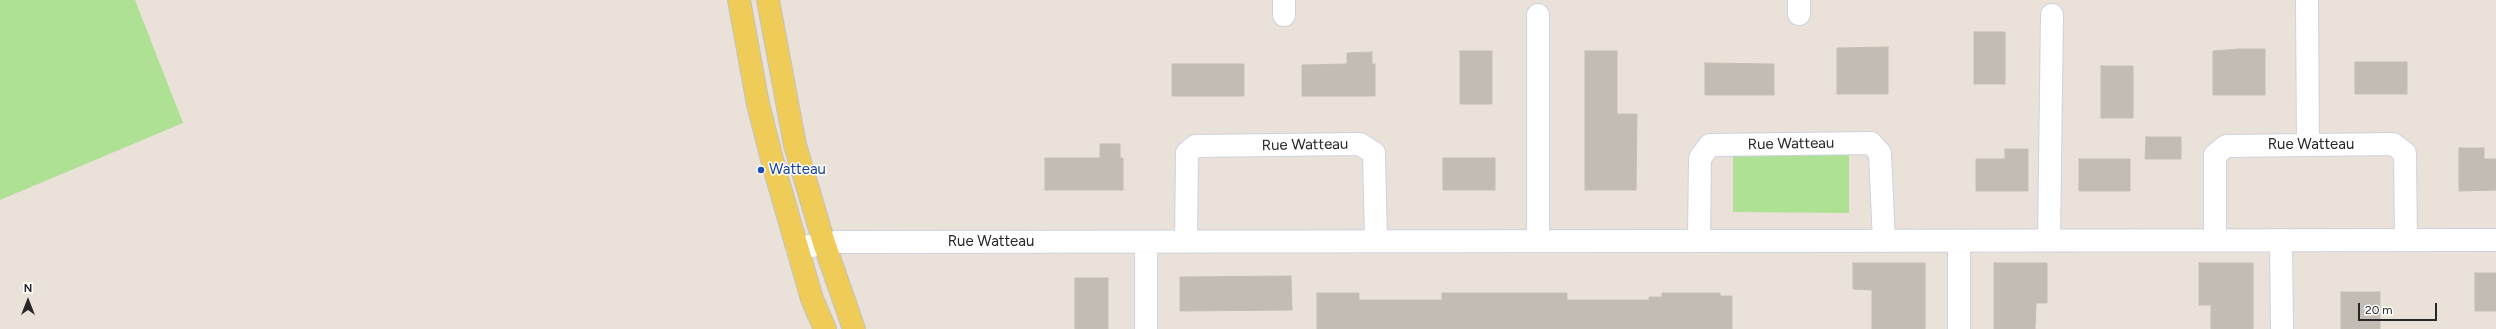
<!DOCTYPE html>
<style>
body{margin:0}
#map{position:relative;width:2496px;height:329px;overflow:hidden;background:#eae2d8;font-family:Figtree,sans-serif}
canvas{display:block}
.north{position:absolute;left:8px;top:281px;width:40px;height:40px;-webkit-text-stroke:3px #fff;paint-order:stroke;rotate:0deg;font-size:11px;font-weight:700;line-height:16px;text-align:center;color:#272727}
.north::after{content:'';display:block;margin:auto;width:14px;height:18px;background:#272727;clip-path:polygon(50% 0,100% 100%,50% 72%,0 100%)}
.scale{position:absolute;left:2358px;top:303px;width:79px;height:18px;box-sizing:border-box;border:2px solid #272727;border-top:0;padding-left:5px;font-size:12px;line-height:14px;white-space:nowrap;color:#272727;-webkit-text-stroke:3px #fff;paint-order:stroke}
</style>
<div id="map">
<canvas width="2496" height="329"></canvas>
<div class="north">N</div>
<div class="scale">20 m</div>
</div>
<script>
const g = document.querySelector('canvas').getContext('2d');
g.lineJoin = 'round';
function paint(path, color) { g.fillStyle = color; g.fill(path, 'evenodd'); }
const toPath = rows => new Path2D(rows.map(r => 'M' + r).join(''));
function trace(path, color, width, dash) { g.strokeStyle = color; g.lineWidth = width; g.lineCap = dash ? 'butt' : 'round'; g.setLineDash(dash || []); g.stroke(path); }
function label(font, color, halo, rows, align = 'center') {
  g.font = font + ' Figtree,sans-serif'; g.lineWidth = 3; g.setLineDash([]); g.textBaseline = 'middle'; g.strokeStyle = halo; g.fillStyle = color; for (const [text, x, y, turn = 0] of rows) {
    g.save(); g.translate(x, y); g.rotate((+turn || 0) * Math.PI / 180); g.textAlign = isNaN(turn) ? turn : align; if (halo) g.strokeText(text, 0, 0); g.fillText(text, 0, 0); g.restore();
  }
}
const green = toPath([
 [0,0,135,0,183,123,0,200],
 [1733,155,1849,155,1849,213,1733,212]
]);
const building = toPath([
 [1974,32,2005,32,2005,84,1974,84,1974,32],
 [1888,47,1888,94,1837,94,1837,48,1888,47],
 [2239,49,2265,49,2265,95,2213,95,2213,51,2239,49],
 [1460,51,1492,51,1492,104,1460,104,1460,51],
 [1585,51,1617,51,1617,114,1637,114,1636,190,1585,190,1585,51],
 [1372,52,1372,64,1375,64,1375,96,1302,96,1302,65,1347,64,1347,53,1372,52],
 [2355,62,2407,62,2407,94,2355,94,2355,62],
 [1705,63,1774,64,1774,95,1705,95,1705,63],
 [1172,64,1244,64,1244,96,1172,96,1172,64],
 [2101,66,2133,66,2133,118,2101,118,2101,66],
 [2146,137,2181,137,2181,159,2145,159,2146,137],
 [1100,144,1120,144,1120,158,1123,158,1123,190,1045,190,1045,158,1100,158,1100,144],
 [2459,148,2484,148,2484,159,2496,159,2496,190,2459,191,2459,148],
 [2005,149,2028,149,2028,191,1976,191,1976,159,2005,159,2005,149],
 [1443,158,1495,158,1495,190,1443,190,1443,158],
 [2079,159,2130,159,2130,191,2079,191,2079,159],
 [1853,263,1925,263,1925,329,1872,329,1872,290,1853,289,1853,263],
 [1994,263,2047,263,2047,303,2036,303,2035,329,1994,329,1994,263],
 [2199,263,2253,263,2253,329,2211,329,2211,305,2199,305,2199,263],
 [2475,273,2496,273,2496,311,2475,311,2475,273],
 [1291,276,1292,310,1180,311,1180,277,1291,276],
 [1075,278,1108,278,1108,329,1075,329,1075,278],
 [2341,292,2380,292,2380,329,2341,329,2341,292],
 [1317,293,1359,293,1359,300,1442,300,1442,293,1567,293,1567,300,1649,300,1649,297,1662,297,1662,293,1720,293,1720,296,1732,296,1732,329,1317,329,1317,293]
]);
const minor = toPath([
 [1284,0,1284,15],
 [1799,0,1799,14],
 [2307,0,2308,145],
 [1538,15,1538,241],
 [2049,240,2052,15],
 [2215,240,2215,155,2226,146,2393,144,2405,153,2406,240],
 [2281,240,2282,329],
 [1699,241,1700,158,1710,145,1871,143,1880,153,1884,241],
 [1959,241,1959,329],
 [1186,242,1187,153,1195,146,1360,144,1374,153,1376,241],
 [797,248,837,242,2496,240],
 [1146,329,1146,242]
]);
const major = toPath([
 [739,0,758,104,774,167,812,299,825,329],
 [768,0,795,145,824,243,854,329]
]);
const markers = [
 [761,170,4,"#1a4fb4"]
];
const streetNames = [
 ["Rue Watteau",1791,144,-1],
 ["Rue Watteau",1305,145,-1],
 ["Rue Watteau",2311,145],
 ["Rue Watteau",991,242]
];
const transitNames = [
 ["Watteau",769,170]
];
paint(green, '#aee194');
paint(building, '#c2bcb5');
trace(building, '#c5beb2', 1);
trace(minor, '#ced1e0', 24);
trace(major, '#c3c3c3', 24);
trace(minor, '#fff', 22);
trace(major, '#efcc58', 22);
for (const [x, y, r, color] of markers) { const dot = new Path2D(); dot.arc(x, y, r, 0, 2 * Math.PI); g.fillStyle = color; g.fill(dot); trace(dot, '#fff', 1.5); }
label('15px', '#272727', '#fff', streetNames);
label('15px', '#164399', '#fff', transitNames, 'left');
</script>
